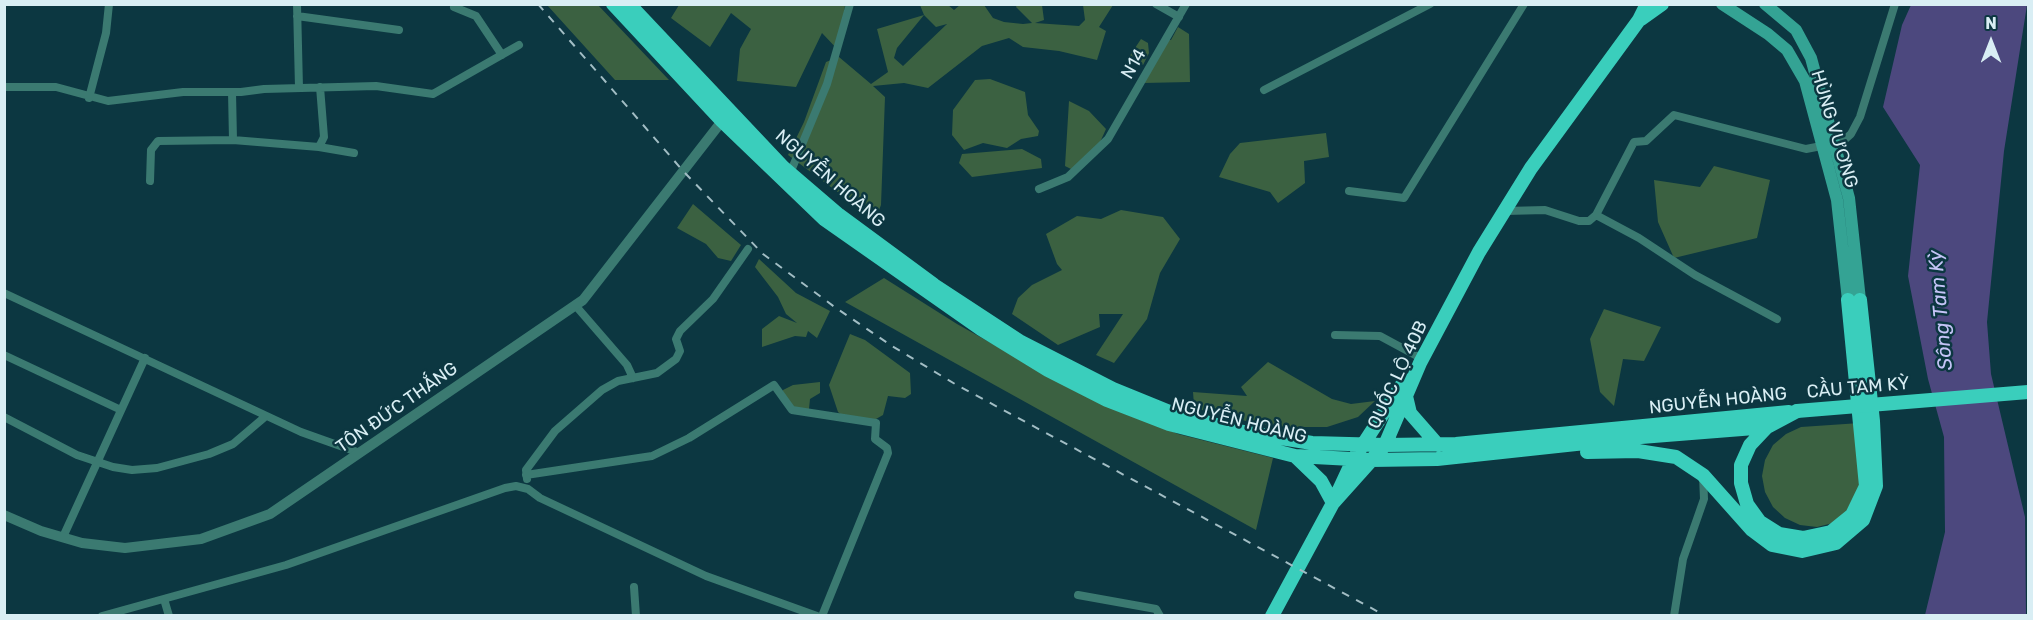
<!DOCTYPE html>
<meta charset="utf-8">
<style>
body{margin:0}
#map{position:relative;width:2033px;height:620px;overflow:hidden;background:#0c3741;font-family:Rubik,sans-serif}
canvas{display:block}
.frame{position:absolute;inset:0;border:6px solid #d9eef4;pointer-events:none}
.north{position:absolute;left:1961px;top:12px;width:60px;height:60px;-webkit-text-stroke:4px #0c3741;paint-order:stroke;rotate:0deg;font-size:16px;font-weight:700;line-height:24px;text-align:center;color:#d9eef4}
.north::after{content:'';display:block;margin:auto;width:21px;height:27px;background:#d9eef4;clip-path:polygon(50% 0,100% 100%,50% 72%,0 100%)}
</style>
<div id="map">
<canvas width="2033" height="620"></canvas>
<div class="frame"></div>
<div class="north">N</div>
</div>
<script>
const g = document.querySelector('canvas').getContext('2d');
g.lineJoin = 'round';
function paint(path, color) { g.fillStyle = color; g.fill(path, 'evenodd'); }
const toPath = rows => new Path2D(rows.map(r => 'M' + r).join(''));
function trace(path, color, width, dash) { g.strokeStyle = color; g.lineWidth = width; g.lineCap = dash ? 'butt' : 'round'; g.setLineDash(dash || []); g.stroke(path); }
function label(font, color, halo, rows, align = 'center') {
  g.font = font + ' Rubik,sans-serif'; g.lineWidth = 5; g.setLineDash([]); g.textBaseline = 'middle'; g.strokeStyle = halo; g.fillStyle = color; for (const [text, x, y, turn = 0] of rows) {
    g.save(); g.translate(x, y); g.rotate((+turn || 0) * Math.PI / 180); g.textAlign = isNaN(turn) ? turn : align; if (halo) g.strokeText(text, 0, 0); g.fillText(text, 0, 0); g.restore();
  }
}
const green = toPath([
 [547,5,598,5,669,80,615,80],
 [679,5,845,5,840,52,822,33,796,87,737,81,740,49,751,29,731,13,710,47,671,18],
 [920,5,948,5,954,10,960,5,984,5,993,18,1004,22,1023,24,1032,23,1016,7,1017,5,1042,5,1044,20,1035,23,1079,26,1085,20,1083,5,1113,5,1099,27,1106,31,1097,60,1059,51,1023,47,1009,38,982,46,928,88,904,83,873,86,885,97,881,205,875,220,788,155,804,122,826,62,839,57,871,84,888,72,877,29,924,15],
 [924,15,936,27,947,24,903,66,894,58,897,48],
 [1178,27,1189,34,1190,82,1143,83,1166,40,1171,40],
 [1141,39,1148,43,1149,53,1143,65,1129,57],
 [990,79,1025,92,1028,115,1039,131,1038,136,1021,139,1007,148,983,143,964,150,952,135,953,110,975,80],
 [1069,101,1089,111,1106,129,1097,149,1077,172,1065,166],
 [1326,133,1329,157,1304,161,1305,183,1278,203,1270,192,1219,177,1230,154,1240,143],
 [1022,149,1041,159,1042,168,972,177,959,163,962,154],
 [1714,166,1770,180,1757,238,1674,258,1658,222,1654,180,1700,187],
 [693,204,741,245,731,261,718,258,706,244,677,228],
 [1121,210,1163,217,1180,239,1160,273,1147,319,1114,363,1096,355,1123,314,1099,314,1100,327,1058,345,1012,314,1018,298,1032,285,1062,270,1057,264,1046,234,1077,216,1101,219],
 [759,259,796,293,830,311,817,338,808,331,806,337,795,336,762,347,762,329,779,316,797,323,786,314,778,297,755,267],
 [884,278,957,324,1071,388,1178,434,1273,458,1256,530,845,302],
 [1604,309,1661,327,1644,361,1623,359,1614,406,1600,392,1590,339],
 [850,334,865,340,910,373,911,394,905,398,888,396,883,415,876,419,847,420,838,412,829,385],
 [1268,362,1332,399,1351,404,1375,401,1358,417,1327,427,1286,427,1254,423,1202,410,1194,405,1193,392,1247,396,1241,387],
 [820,382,820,393,810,399,809,409,796,412,783,396,783,390,793,385],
 [1860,423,1864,468,1858,501,1833,523,1817,527,1800,525,1785,518,1773,507,1765,492,1762,476,1765,460,1773,445,1786,434,1801,427]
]);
const water = toPath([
 [1911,5,2027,5,2004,151,1987,322,1991,374,2025,517,2026,615,1925,615,1945,532,1944,437,1928,379,1908,276,1920,165,1883,107,1902,25]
]);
const minor = toPath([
 [297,4,299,88],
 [1156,4,1179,17],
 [454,7,476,16,502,55],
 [297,16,399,30],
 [4,87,56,87,108,101,183,92,241,92,264,89,376,86,433,94,519,45],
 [1264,90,1430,4],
 [232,92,233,140],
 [89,98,106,33,109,4],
 [319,147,354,153],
 [791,171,827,84,850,4],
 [150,181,151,150,158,141,233,140,319,147,324,137,320,87],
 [1039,189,1068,177,1108,139,1186,4],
 [1349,191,1404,198,1524,4],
 [1506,211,1545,210,1579,221,1589,221,1596,215,1634,142,1646,141,1674,115,1806,149,1842,142,1851,134,1860,117,1895,4],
 [1596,215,1639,238,1695,275,1777,319],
 [4,293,301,432,360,453],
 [575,305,627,365,633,378],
 [1335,335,1380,336,1417,356],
 [4,355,121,410],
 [4,417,77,455,113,467,132,470,157,468,209,454,233,444,266,416],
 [526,475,652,456,689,438,774,385,792,410,876,423,875,439,887,448,888,453,822,616],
 [527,479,526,470,555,431,602,390,618,381,657,373,676,359,680,351,676,339,680,331,713,299,748,249],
 [63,537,145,358],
 [634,587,636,616],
 [1078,595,1156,609,1160,616],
 [164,599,169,616],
 [102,616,286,565,505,488,516,486,528,489,540,498,706,576,817,616],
 [1674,616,1683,559,1704,499,1703,475]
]);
const tertiary = toPath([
 [4,515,41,531,82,543,125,548,201,539,270,514,583,300,722,121]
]);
const secondary = toPath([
 [1722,4,1768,34,1787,50,1805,81,1837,200,1848,300],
 [1765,4,1796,30,1811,58,1849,198,1860,300]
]);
const trunk = toPath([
 [613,4,722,121,824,219,981,329,1048,370,1107,400,1169,424,1295,456,1371,460,1437,459,1641,437,1767,427,1797,411],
 [629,4,783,167,839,215,934,285,1021,342,1113,389,1167,411,1237,431,1312,443,1385,445,1456,444,1789,412],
 [1641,19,1662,4],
 [1406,396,1410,413,1438,445],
 [1767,427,1750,445,1741,465,1741,483,1747,504,1760,522,1779,534,1803,538,1831,532,1852,515,1866,486,1848,300],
 [1587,452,1638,451,1676,457,1703,475,1752,530,1772,545,1802,551,1836,543,1863,520,1876,486,1873,421,1860,300],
 [1295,456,1321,481,1333,503],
 [1333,503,1385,445,1420,363,1479,252,1531,168,1639,20,1647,4],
 [1272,616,1333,503,1353,460,1405,380]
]);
const rail = toPath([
 [538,4,684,172,763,254,836,308,892,346,955,384,1386,616]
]);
const trunkBridge = toPath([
 [1797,411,2028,392]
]);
const streetNames = [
 ["N14",1134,64,-60],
 ["HÙNG VƯƠNG",1834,129,73],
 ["NGUYỄN HOÀNG",830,179,41],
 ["QUỐC LỘ 40B",1398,375,-65],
 ["CẦU TAM KỲ",1858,388,-5],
 ["NGUYỄN HOÀNG",1718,401,-6],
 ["TÔN ĐỨC THẮNG",397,408,-35],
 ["NGUYỄN HOÀNG",1239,421,14]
];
const waterNames = [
 ["Sông Tam Kỳ",1941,310,-95]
];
paint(green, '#3b6141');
paint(water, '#4c487e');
trace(minor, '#3b7a71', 8);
trace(tertiary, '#3b7a71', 10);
trace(secondary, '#34a394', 12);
trace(trunk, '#3acebc', 14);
trace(rail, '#a2bdc4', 2, [8, 8]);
trace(trunkBridge, '#3acebc', 14);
label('18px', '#d9eef4', '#0c3741', streetNames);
label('italic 20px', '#c5c4f7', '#0c3741', waterNames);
</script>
